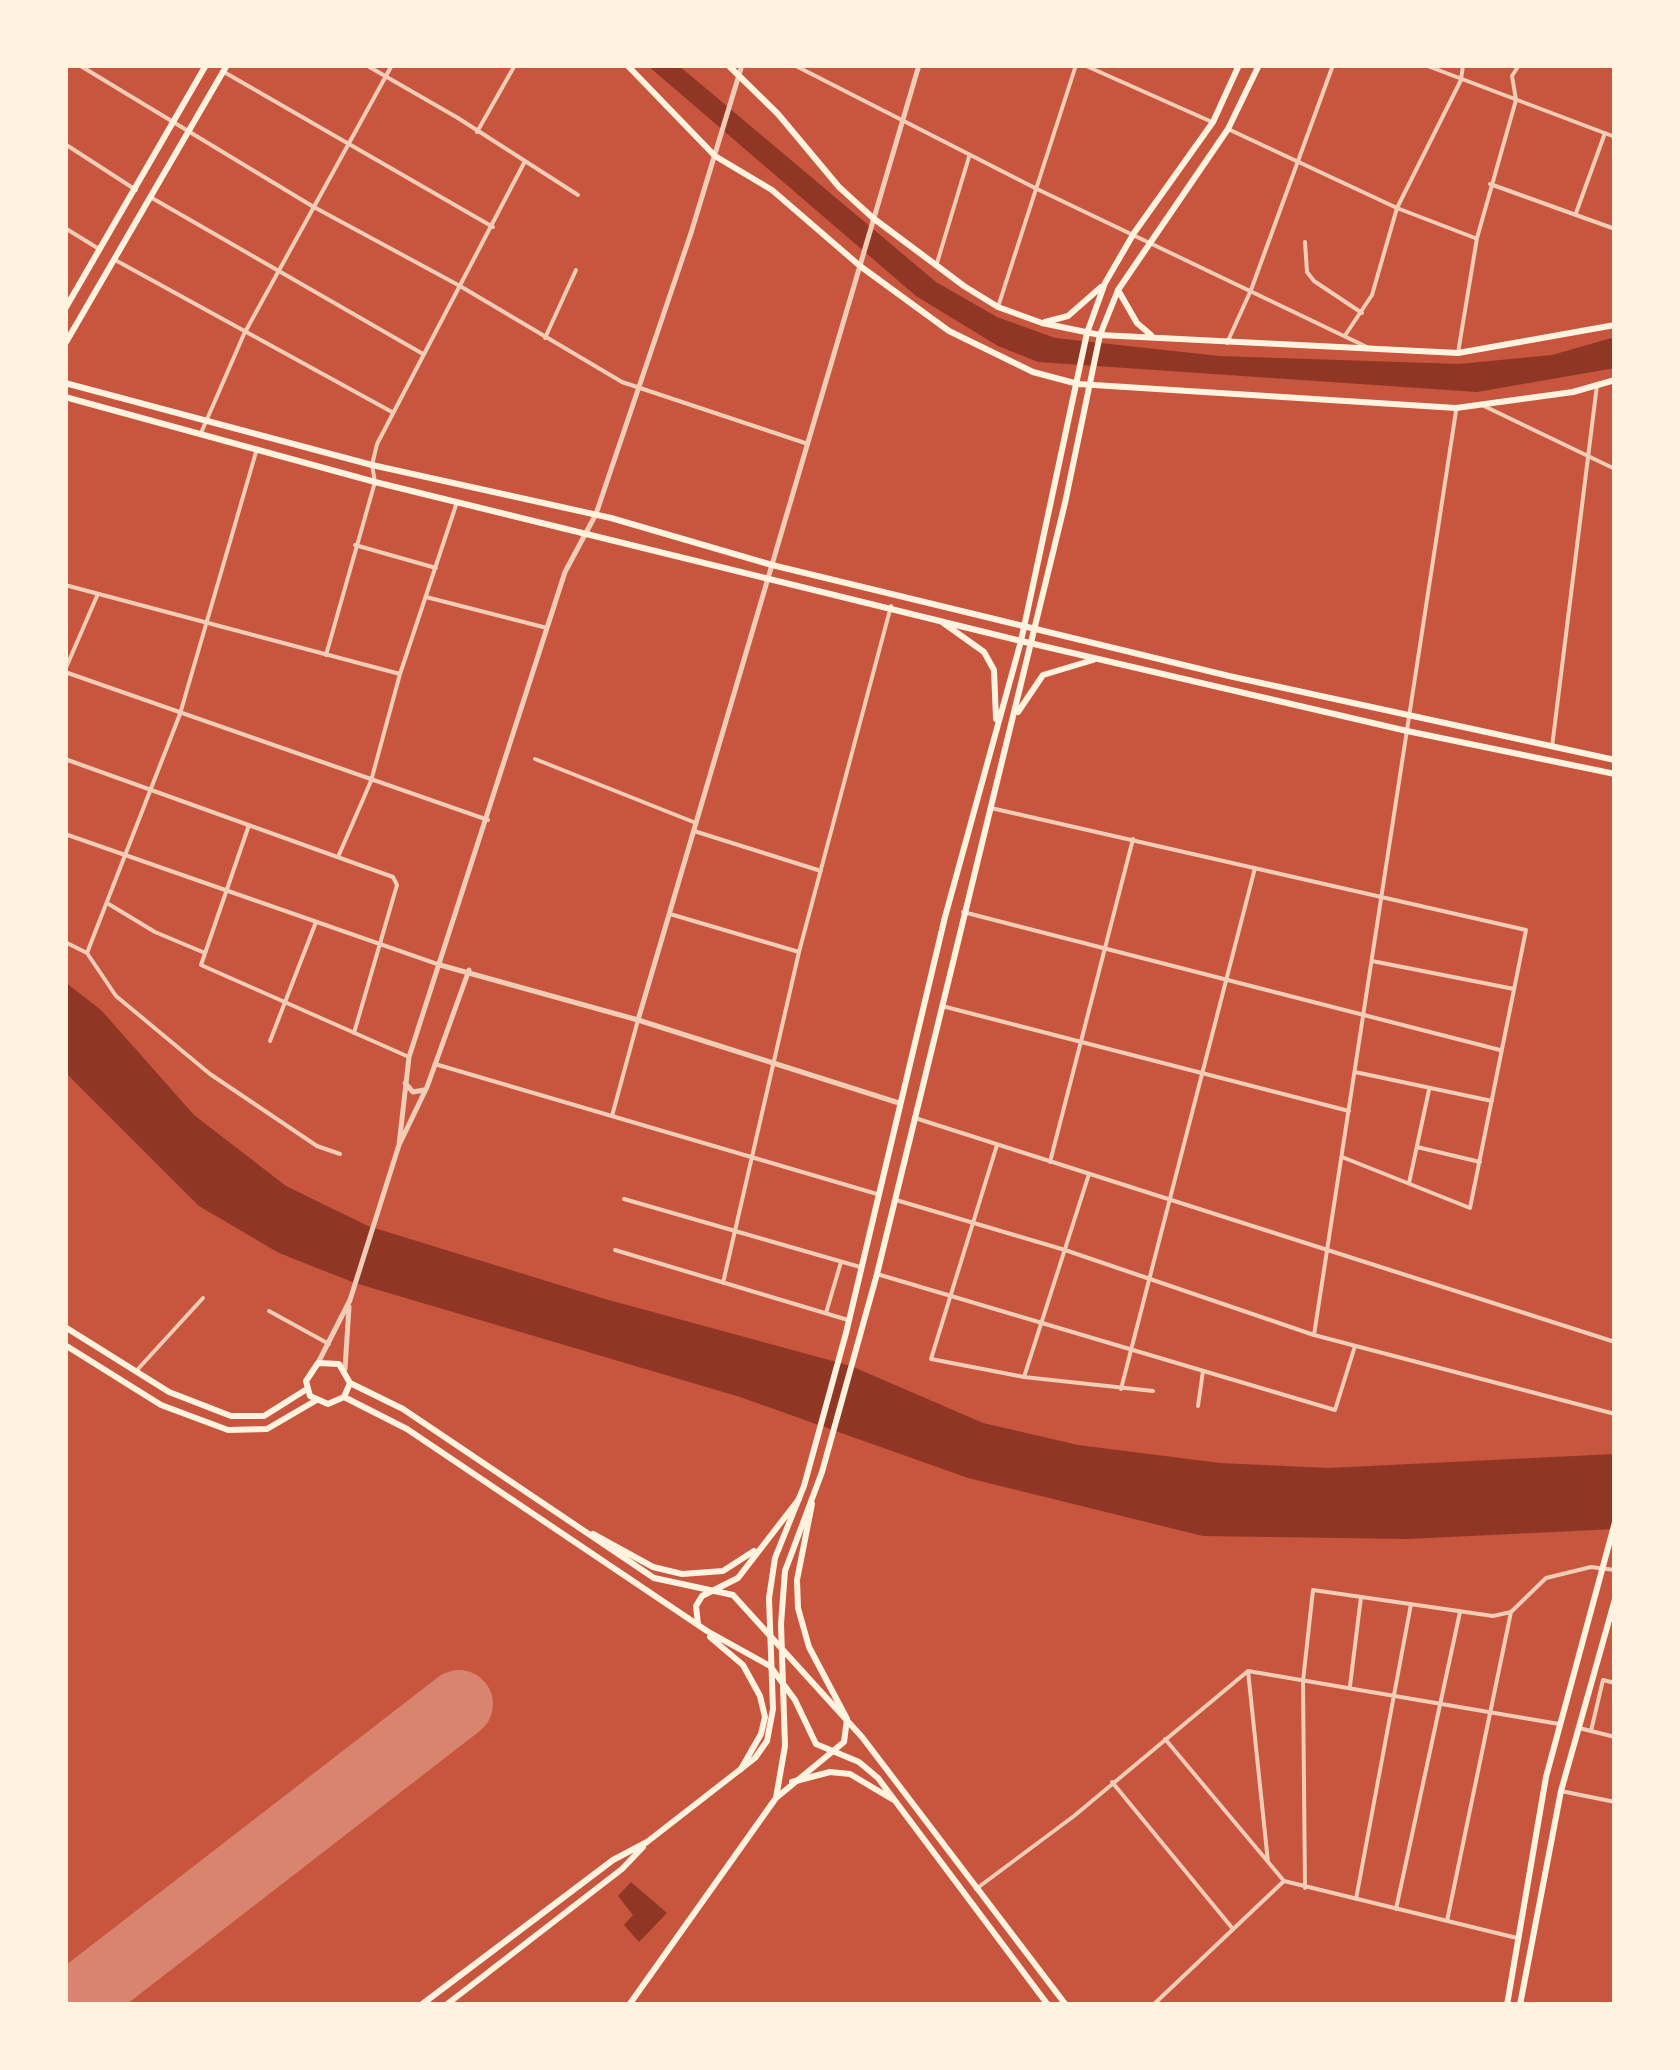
<!DOCTYPE html>
<style>
body{margin:0}
#map{position:relative;width:1680px;height:2070px;overflow:hidden;background:#c8553d;font-family:Poppins,sans-serif}
canvas{display:block}
.frame{position:absolute;inset:0;border:68px solid #fff3e0;pointer-events:none}
</style>
<div id="map">
<canvas width="1680" height="2070"></canvas>
<div class="frame"></div>
</div>
<script>
const g = document.querySelector('canvas').getContext('2d');
g.lineJoin = 'round';
function paint(path, color) { g.fillStyle = color; g.fill(path, 'evenodd'); }
const toPath = rows => new Path2D(rows.map(r => 'M' + r).join(''));
function trace(path, color, width, dash) { g.strokeStyle = color; g.lineWidth = width; g.lineCap = dash ? 'butt' : 'round'; g.setLineDash(dash || []); g.stroke(path); }
const water = toPath([
 [647,65,678,65,936,282,997,317,1055,338,1219,356,1459,364,1552,355,1615,337,1615,368,1477,392,1038,362,998,346,916,296],
 [65,982,101,1010,194,1115,286,1186,368,1226,605,1299,851,1366,983,1423,1078,1445,1220,1463,1328,1468,1615,1454,1615,1529,1408,1539,1203,1536,968,1478,740,1397,355,1283,279,1253,199,1206,65,1072],
 [631,1882,667,1913,639,1942,624,1925,633,1915,618,1896]
]);
const runway = toPath([
 [70,2005,459,1704]
]);
const minor = toPath([
 [79,65,312,206,460,286,622,382,808,444],
 [366,65,458,118,578,195],
 [794,65,1037,189,1369,348],
 [1084,65,1212,122],
 [1425,65,1615,137],
 [224,72,493,227],
 [1228,129,1397,208,1475,238],
 [477,132,515,65],
 [65,144,136,190],
 [1490,184,1615,229],
 [152,198,423,354],
 [1576,213,1605,133],
 [65,228,99,249],
 [1305,242,1307,272,1314,281,1362,313],
 [117,261,392,412],
 [937,263,969,157],
 [998,307,1076,65],
 [1346,334,1372,295,1397,208,1461,80,1463,65],
 [545,338,576,270],
 [1227,343,1251,290,1333,65],
 [1458,353,1477,238,1516,100,1512,76,1519,65],
 [1484,406,1615,469],
 [201,433,244,334,392,65],
 [355,545,436,568],
 [65,585,400,674],
 [426,597,547,628],
 [326,655,375,482,372,465,377,444,524,163],
 [65,670,97,596],
 [65,672,488,820],
 [1552,747,1597,385],
 [65,759,393,877,397,885,354,1033],
 [535,759,696,823],
 [991,808,1526,930,1470,1208,1342,1157],
 [249,825,201,965,409,1057],
 [694,831,821,871],
 [65,834,440,965],
 [338,857,371,781,400,674,457,502],
 [107,903,155,932,205,953],
 [963,912,1500,1050],
 [670,914,799,952],
 [65,942,87,953,116,996,210,1074,317,1146,340,1154],
 [87,953,180,714,256,452],
 [1372,961,1514,989],
 [942,1006,1349,1111],
 [270,1041,316,922],
 [435,1064,877,1194],
 [1355,1072,1492,1101],
 [612,1116,638,1020],
 [915,1118,1615,1342],
 [997,1145,931,1359,1024,1377,1153,1391],
 [1417,1147,1480,1162],
 [1050,1162,1133,839],
 [1409,1183,1429,1090],
 [624,1199,860,1267],
 [896,1200,1065,1250,1314,1335,1615,1414],
 [615,1250,848,1320],
 [877,1274,1335,1410,1355,1346],
 [723,1283,799,952,891,606],
 [269,1311,329,1344],
 [826,1313,841,1262],
 [1314,1335,1456,411],
 [138,1369,203,1298],
 [1024,1377,1089,1174],
 [1121,1389,1255,868],
 [1198,1406,1203,1371],
 [1248,1671,1559,1724],
 [1248,1671,1268,1862],
 [1350,1686,1361,1597],
 [1579,1728,1615,1737],
 [1591,1731,1603,1680,1615,1683],
 [1165,1739,1284,1881],
 [1112,1782,1233,1929],
 [1561,1791,1615,1802],
 [1284,1881,1517,1938],
 [1305,1888,1303,1681,1313,1590,1493,1616,1511,1612,1546,1578,1591,1567,1615,1570],
 [976,1889,1074,1816,1248,1671],
 [1356,1899,1411,1604],
 [1396,1909,1460,1612],
 [1447,1921,1511,1612],
 [1153,2005,1284,1881]
]);
const tertiary = toPath([
 [440,965,638,1020,899,1103],
 [638,1020,919,65],
 [405,1083,413,1092,424,1090],
 [399,1145,409,1057,565,572,596,514,691,233,742,65],
 [318,1363,350,1300,399,1145,427,1087,469,970],
 [345,1369,349,1307]
]);
const secondary = toPath([
 [627,65,715,156,772,190,860,266,949,331,1033,372,1078,384,1456,408,1573,392,1615,380],
 [728,65,778,114,839,187,873,218,964,286,998,307,1042,323,1100,335,1458,353,1615,325],
 [1118,290,1137,323,1151,335],
 [65,309,206,65],
 [1045,322,1068,316,1101,287],
 [65,344,227,65],
 [65,383,372,465,611,518,772,565,1229,676,1615,760],
 [65,397,375,482,1021,641,1407,731,1615,774],
 [942,622,984,652,994,670,996,719],
 [1018,712,1043,675,1093,660],
 [776,1798,785,1746,781,1624,785,1571,822,1472,877,1274,1065,503,1100,335,1118,290,1228,129,1259,65],
 [421,2005,613,1860,647,1842,755,1758,767,1741,773,1709,769,1598,775,1558,804,1486,846,1333,945,917,1021,641,1087,333,1105,283,1134,233,1213,122,1239,65],
 [446,2005,622,1869,643,1847],
 [629,2005,776,1798,844,1742,847,1719,809,1647,798,1608,797,1580,812,1504]
]);
const primary = toPath([
 [65,1327,169,1392,231,1416,264,1416,307,1389],
 [65,1345,161,1405,228,1430,267,1429,315,1401],
 [350,1383,344,1397,328,1404,310,1396,306,1381,318,1363,339,1364,350,1383,403,1409,654,1578,733,1595,862,1737,1066,2005],
 [344,1397,407,1429,707,1631,770,1666,795,1700,816,1744,859,1762,878,1778,1048,2005],
 [593,1534,653,1567,682,1574,723,1571,754,1551],
 [698,1624,696,1606,702,1596,738,1578,799,1499],
 [710,1637,743,1665,760,1696,765,1717,761,1734,741,1769],
 [792,1782,830,1772,850,1774,892,1799],
 [1507,2005,1546,1777,1615,1522],
 [1520,2005,1561,1791,1615,1599]
]);
paint(water, '#8f3625');
trace(runway, '#d8846e', 68);
trace(minor, '#f1ccb7', 4);
trace(tertiary, '#f1ccb7', 5);
trace(secondary, '#fff3e0', 6);
trace(primary, '#fff3e0', 6);
</script>
